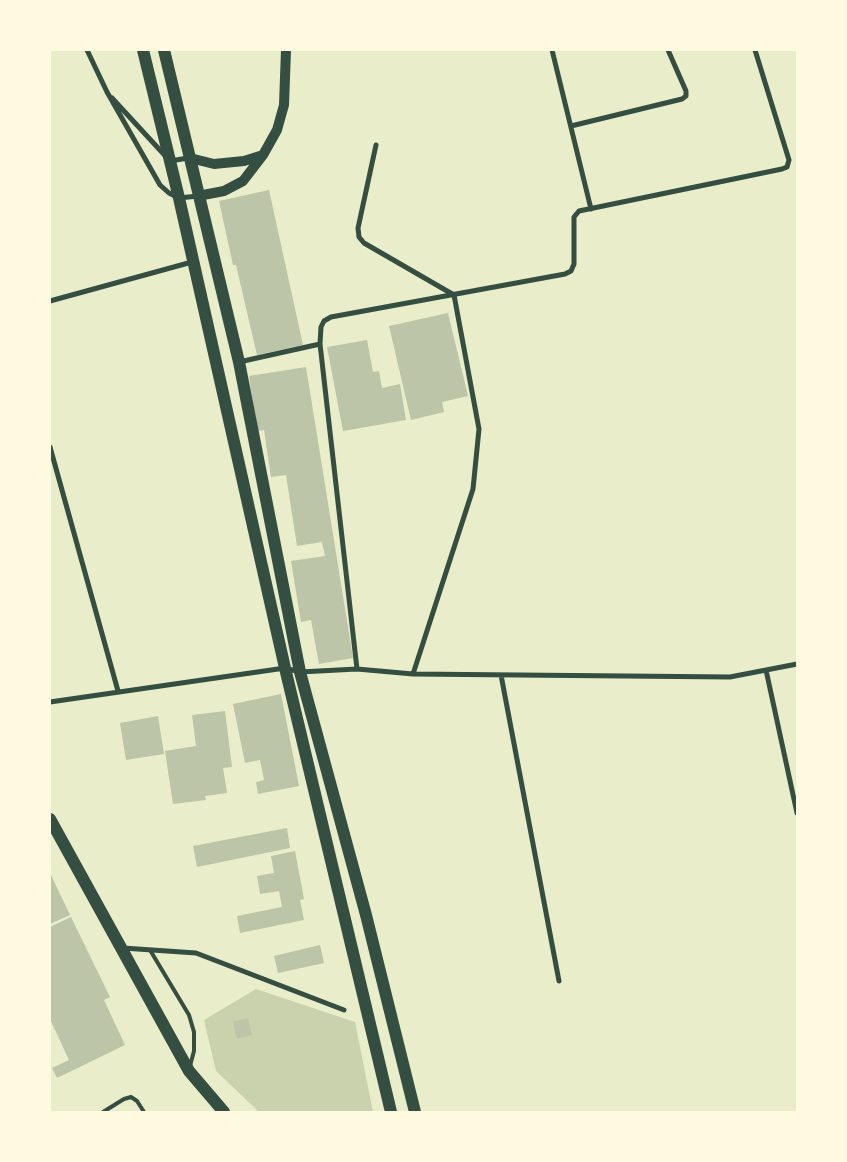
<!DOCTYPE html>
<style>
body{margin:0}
#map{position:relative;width:847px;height:1162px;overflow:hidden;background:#e9edc9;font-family:"Work Sans",sans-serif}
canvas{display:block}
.frame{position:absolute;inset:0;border:51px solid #fefae0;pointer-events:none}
</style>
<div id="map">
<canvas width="847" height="1162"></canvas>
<div class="frame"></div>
</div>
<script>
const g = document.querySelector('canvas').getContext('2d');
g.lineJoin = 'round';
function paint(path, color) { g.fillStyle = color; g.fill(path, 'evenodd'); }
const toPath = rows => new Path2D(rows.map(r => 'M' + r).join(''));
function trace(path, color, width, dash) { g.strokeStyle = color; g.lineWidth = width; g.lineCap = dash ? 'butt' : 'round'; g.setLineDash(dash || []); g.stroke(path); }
const green = toPath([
 [256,989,355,1022,373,1112,259,1112,216,1071,204,1020]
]);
const building = toPath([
 [269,190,303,345,257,355,236,265,233,265,219,201],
 [448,313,468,396,442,402,444,412,411,420,389,326],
 [367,340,373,372,379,371,382,388,400,384,406,420,343,431,327,347],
 [306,367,353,658,319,664,311,620,301,622,291,561,325,556,322,542,297,546,286,475,271,477,264,430,257,431,249,376],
 [281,694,299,786,258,794,256,782,264,780,260,760,245,763,233,704],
 [225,711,232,767,223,768,227,793,205,796,206,800,173,804,165,751,196,746,192,715],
 [158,716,164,754,126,760,120,723],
 [287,828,290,848,197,867,193,846],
 [295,851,304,899,300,900,304,920,240,933,237,916,282,907,279,891,260,894,257,876,274,873,271,856],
 [50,873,70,915,50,924],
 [71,917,110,997,104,1000,125,1045,57,1078,52,1068,69,1060,50,1019,50,927],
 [320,945,324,963,278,973,274,956],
 [248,1018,252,1035,237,1039,233,1022]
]);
const service = toPath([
 [150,950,189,1015,194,1032,194,1051,190,1066],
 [103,1112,124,1099,131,1097,137,1101,144,1112]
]);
const minor = toPath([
 [87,50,107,92,160,185,169,193,179,198,198,196],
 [552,50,591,209],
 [112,98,170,161,188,158],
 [571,126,682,99,686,96,686,91,668,50],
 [376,145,358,228,359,237,364,243,454,295,479,429,473,489,413,674],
 [50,301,192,262],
 [239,362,320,344],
 [50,447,118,691],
 [357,669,320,344,321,327,324,321,331,317,565,274,571,271,574,264,574,217,579,211,782,169,787,167,789,160,755,50],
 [766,670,797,813],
 [501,675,559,981],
 [50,702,285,668,300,672,357,669,413,674,730,677,797,664],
 [123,948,196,953,344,1010]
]);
const secondary = toPath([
 [190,158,214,164,244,161,263,155],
 [198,196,224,191,243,181,263,155,277,130,284,105,286,50]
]);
const primary = toPath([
 [143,50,179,198,285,668,391,1112],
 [164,50,239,362,300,672,366,915,415,1112],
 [50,819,189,1071,224,1112]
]);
paint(green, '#cad2ad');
paint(building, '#bcc5a7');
trace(service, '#344e41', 4);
trace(minor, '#344e41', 5);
trace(secondary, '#344e41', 10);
trace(primary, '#344e41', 12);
</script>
